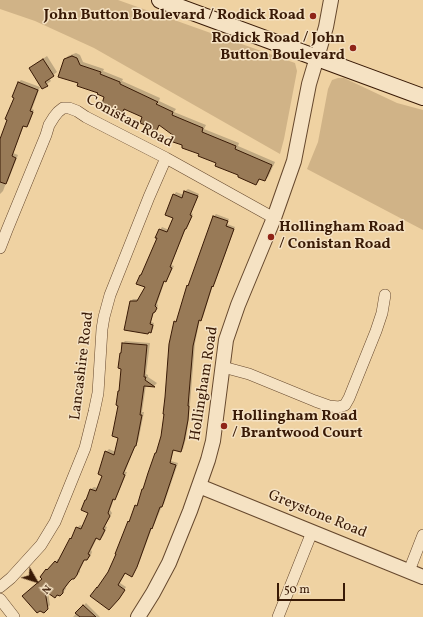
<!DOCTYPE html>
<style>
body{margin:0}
#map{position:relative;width:423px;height:617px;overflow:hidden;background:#efd2a2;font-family:Vollkorn,serif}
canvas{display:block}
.north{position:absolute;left:16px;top:561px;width:40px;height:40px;-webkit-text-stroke:3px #f5e2c3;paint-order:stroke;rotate:129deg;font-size:11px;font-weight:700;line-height:16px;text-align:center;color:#391a06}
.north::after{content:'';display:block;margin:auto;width:14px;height:18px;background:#391a06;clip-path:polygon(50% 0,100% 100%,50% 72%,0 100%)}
.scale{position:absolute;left:277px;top:583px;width:68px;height:18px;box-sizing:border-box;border:2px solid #391a06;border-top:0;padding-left:5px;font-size:12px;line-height:14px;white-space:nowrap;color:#391a06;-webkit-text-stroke:3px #f5e2c3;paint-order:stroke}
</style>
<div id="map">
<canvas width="423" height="617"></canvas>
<div class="north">N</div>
<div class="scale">50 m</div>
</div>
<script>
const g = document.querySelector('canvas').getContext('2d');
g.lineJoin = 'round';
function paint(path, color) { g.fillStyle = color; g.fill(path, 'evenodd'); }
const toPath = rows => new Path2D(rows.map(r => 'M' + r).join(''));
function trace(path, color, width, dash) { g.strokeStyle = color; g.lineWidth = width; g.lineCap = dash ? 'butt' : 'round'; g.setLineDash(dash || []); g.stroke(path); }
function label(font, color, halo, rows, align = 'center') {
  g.font = font + ' Vollkorn,serif'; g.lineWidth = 3; g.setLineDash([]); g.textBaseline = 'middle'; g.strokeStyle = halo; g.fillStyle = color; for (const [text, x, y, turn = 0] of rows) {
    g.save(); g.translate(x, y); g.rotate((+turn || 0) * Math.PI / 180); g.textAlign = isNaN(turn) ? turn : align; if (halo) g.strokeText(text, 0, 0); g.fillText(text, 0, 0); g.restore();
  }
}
const green = toPath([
 [0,0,118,0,295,63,297,71,284,139,280,154,94,48,35,21,0,9],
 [338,78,344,78,397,103,423,110,423,230,307,169,318,142,328,89,332,80]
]);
const shadow = toPath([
 [76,53,80,55,83,62,104,69,103,71,123,79,122,81,160,98,159,101,176,109,174,112,206,125,204,129,239,143,238,146,275,162,268,177,265,180,260,178,259,181,256,184,240,175,184,145,175,136,160,124,159,128,156,131,151,127,143,117,126,109,122,113,106,97,99,92,79,82,65,60,68,56],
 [47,56,57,72,49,78,51,81,42,88,30,68,34,65],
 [21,80,40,87,32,109,34,110,29,124,26,126,24,125,13,153,18,155,8,181,6,183,3,191,0,194,0,141,15,97,19,82],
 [188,189,199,194,191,213,193,214,188,226,186,228,171,265,174,266,168,278,166,281,165,280,157,304,158,305,157,309,154,312,151,322,154,323,153,329,151,331,131,301,133,299,139,299,147,287,141,275,143,273,158,237,160,230,162,227,169,230,174,218,174,195,176,192,184,195,185,191],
 [216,214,229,219,227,224,235,227,215,283,213,285,203,317,201,320,200,319,195,343,190,404,189,417,186,438,183,449,181,451,174,449,171,461,178,463,164,504,162,506,154,525,152,528,139,563,134,573,132,575,126,572,120,583,126,587,121,595,97,588,109,572,129,522,131,520,136,506,138,504,158,451,162,436,175,322,177,320,188,286,190,284,214,216],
 [125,341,150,343,146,374,148,375,148,377,157,383,154,386,146,385,142,412,144,412,138,442,136,444,125,472,127,472,117,496,115,499,114,499,110,510,112,513,105,526,107,527,103,536,100,539,97,538,91,550,92,552,90,557,87,559,85,559,80,569,80,572,77,575,72,578,65,587,66,589,60,595,58,594,55,597,48,592,50,605,43,612,44,578,47,570,58,559,60,560,77,528,80,525,83,526,89,512,91,489,94,487,98,488,104,475,106,452,109,449,116,452,120,437,123,343],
 [86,603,100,617,73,617]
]);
const building = toPath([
 [72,56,77,58,80,65,101,72,100,74,120,82,120,84,158,102,156,104,173,112,172,115,203,128,202,132,236,146,235,149,272,165,265,181,259,179,256,185,238,177,238,175,215,166,216,163,198,156,199,154,182,148,182,145,170,141,174,136,159,125,156,132,149,128,150,127,140,123,142,117,124,109,122,114,111,109,112,108,102,104,104,97,97,94,98,93,77,86,78,83,58,77,64,59,72,56],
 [43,59,54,76,45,82,48,86,42,89,29,68,43,59],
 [18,82,38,90,30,111,33,112,27,127,23,126,12,156,16,158,6,184,0,182,0,139,7,120,5,119,14,98,12,97,18,82],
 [184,191,198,196,190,215,192,216,186,229,185,229,170,267,172,268,166,282,164,281,155,306,157,308,155,312,153,313,150,324,153,325,151,333,149,332,148,334,124,330,130,301,137,301,145,287,136,284,140,275,141,275,157,238,155,238,159,229,167,232,173,218,165,215,173,194,182,198,184,191],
 [213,216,228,221,226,226,234,229,213,287,212,286,201,321,199,320,193,346,188,406,189,406,188,420,184,441,181,452,173,450,170,463,176,465,162,507,160,507,152,529,151,528,137,567,132,577,125,573,118,585,125,590,119,599,109,610,90,596,97,587,97,588,108,572,116,554,115,554,128,521,129,522,135,505,137,506,142,489,143,489,148,473,155,453,156,453,161,436,164,414,163,414,165,397,169,344,174,321,176,322,187,285,188,286,213,216],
 [122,343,147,345,144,377,146,377,145,380,155,387,144,386,140,415,142,415,136,446,135,446,123,474,125,475,115,500,113,499,108,513,110,516,103,529,105,530,100,540,96,538,88,554,90,555,87,560,84,560,78,572,77,575,74,579,72,579,69,582,63,590,63,593,60,596,57,595,55,598,45,591,48,609,44,613,40,611,37,613,22,596,42,579,40,577,46,569,47,570,55,561,57,563,70,538,71,539,76,527,81,529,88,513,81,510,85,500,86,500,90,489,96,491,102,476,98,474,105,451,114,455,118,438,112,436,118,406,116,405,118,391,119,391,121,369,118,368,120,353,121,353,122,343],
 [83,605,96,617,80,617,75,613,83,605]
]);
const minor = toPath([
 [0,248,7,230,46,135,49,125,54,117,58,112,63,108,69,108,77,111,86,117,166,158,274,218],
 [223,367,249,374,315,401,329,406,339,407,345,405,349,398,376,331,382,313,385,295],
 [409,571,423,535],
 [0,587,11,578,41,545,55,522,85,448,94,412,98,393,102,329,104,317,110,295,149,197,166,158],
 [0,599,14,617],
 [278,617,312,532]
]);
const tertiary = toPath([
 [199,486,423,577],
 [138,617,153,593,169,563,190,511,208,460,213,441,226,340,238,305,274,218,294,161,309,84,326,27,331,0]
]);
const secondary = toPath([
 [160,0,423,97]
]);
const markers = [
 [313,16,4,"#8f2418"],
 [353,48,4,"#8f2418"],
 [271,237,4,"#8f2418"],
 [224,426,4,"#8f2418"]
];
const poiNames = [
 ["John Button Boulevard / Rodick Road",305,16],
 ["Rodick Road / John",345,39],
 ["Button Boulevard",345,56],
 ["Hollingham Road",279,228,"left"],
 ["/ Conistan Road",279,245,"left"],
 ["Hollingham Road",232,417,"left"],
 ["/ Brantwood Court",232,434,"left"]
];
const streetNames = [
 ["Conistan Road",129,122,28],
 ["Lancashire Road",83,366,-83],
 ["Hollingham Road",205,384,-81],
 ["Greystone Road",317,515,22]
];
paint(green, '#d0b387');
paint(shadow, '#0003');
paint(building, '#987a57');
trace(building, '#391a06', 1);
trace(minor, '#66482d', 12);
trace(tertiary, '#66482d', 16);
trace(secondary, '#391a06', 18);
trace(minor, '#f5e2c3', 11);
trace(tertiary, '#f5e2c3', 14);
trace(secondary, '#f5e2c3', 16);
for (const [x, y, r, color] of markers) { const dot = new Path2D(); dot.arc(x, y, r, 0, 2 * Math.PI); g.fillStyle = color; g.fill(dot); trace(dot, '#f5e2c3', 1.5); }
label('bold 15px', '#391a06', '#f5e2c3', poiNames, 'right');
label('15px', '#391a06', '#f5e2c3', streetNames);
</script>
